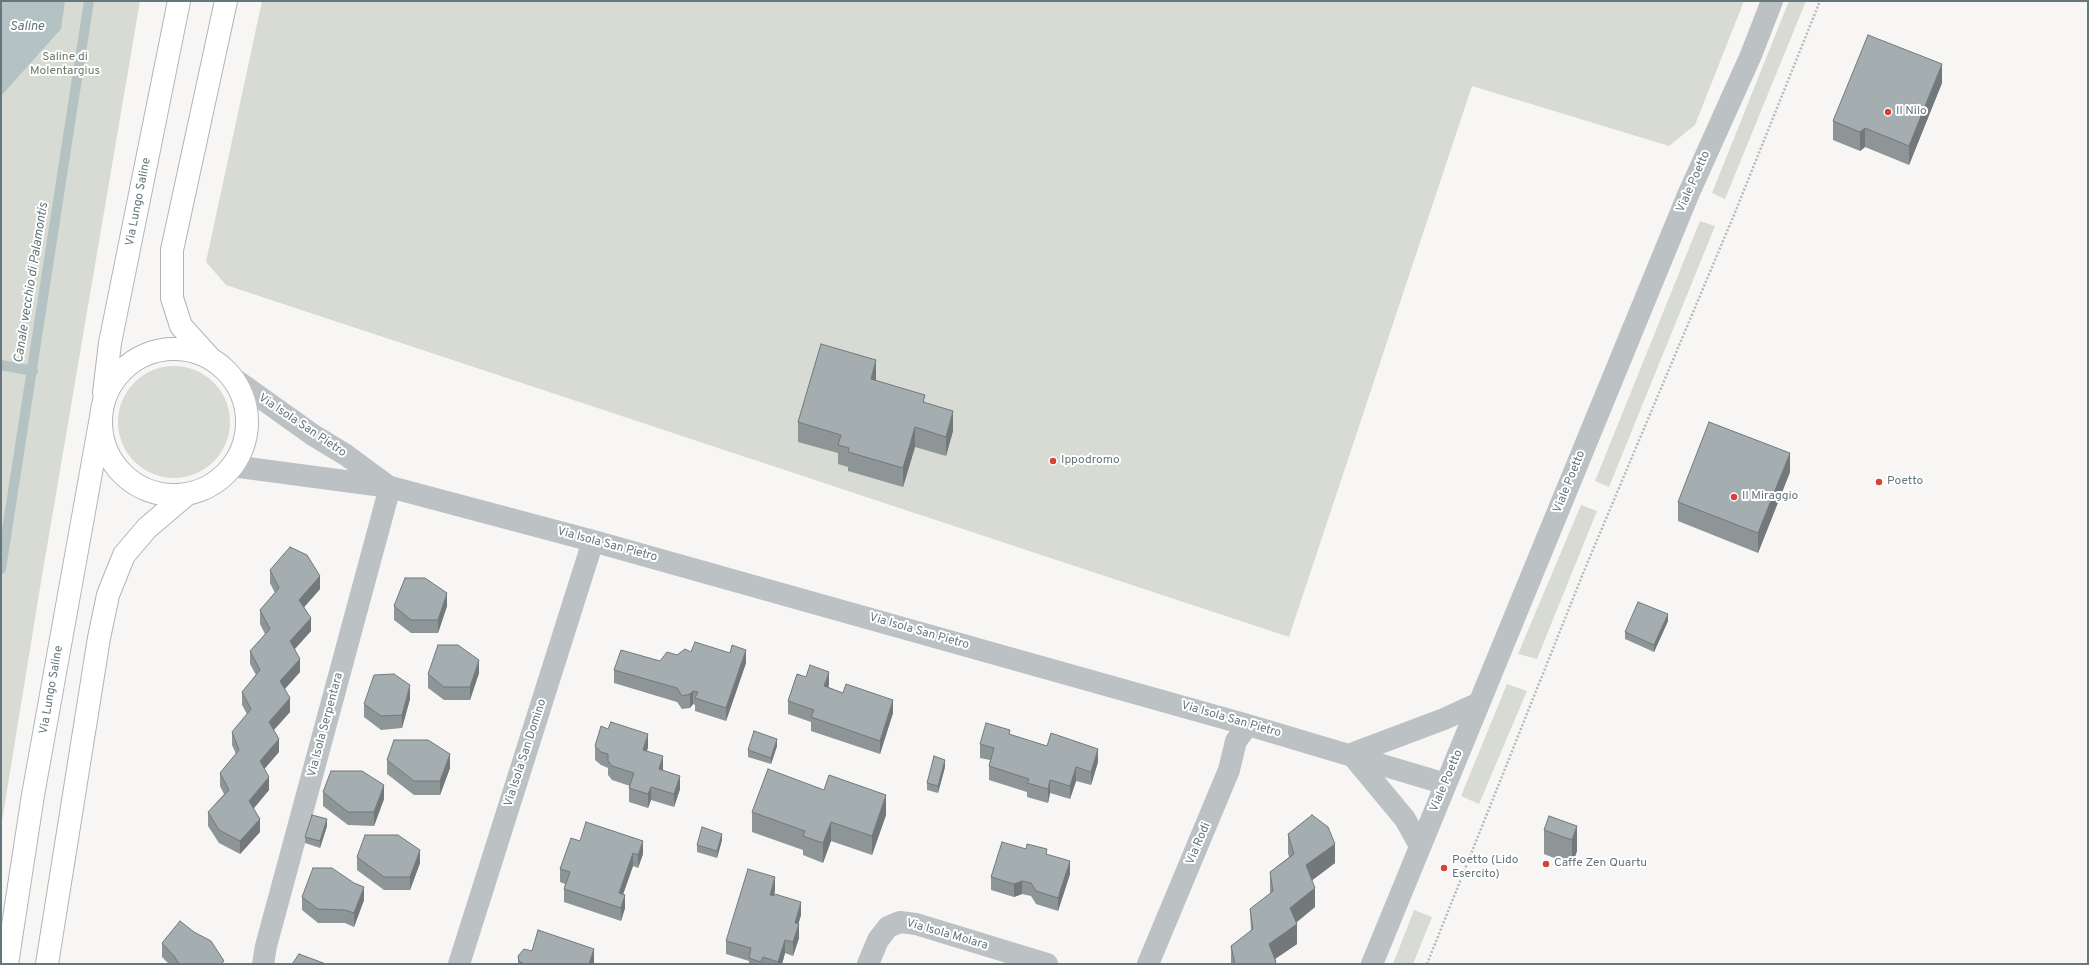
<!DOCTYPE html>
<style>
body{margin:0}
#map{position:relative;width:2089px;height:965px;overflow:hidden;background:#f7f6f4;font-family:Overpass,sans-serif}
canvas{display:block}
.frame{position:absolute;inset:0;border:2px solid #65767c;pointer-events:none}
</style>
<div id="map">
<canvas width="2089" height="965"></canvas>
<div class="frame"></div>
</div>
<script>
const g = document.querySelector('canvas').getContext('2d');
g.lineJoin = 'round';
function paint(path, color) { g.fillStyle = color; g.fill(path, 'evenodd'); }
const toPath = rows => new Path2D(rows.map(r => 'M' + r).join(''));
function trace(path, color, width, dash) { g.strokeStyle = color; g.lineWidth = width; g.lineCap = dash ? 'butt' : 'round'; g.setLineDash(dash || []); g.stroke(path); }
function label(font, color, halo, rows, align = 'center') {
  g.font = font + ' Overpass,sans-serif'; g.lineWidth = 4; g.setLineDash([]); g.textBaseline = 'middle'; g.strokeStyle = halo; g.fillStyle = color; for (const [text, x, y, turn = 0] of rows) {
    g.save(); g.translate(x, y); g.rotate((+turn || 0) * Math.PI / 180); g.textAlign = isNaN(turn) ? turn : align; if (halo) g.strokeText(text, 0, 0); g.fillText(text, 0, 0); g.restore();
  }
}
const green = toPath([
 [1,1,140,1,41,582,1,827],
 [262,1,1744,1,1695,125,1669,146,1472,86,1289,637,226,285,206,262],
 [1789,1,1806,1,1725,199,1712,193],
 [1700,221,1715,226,1609,487,1595,481],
 '118 422a56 56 0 1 1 112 0a56 56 0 1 1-112 0Z',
 [1581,505,1597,511,1537,659,1518,654],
 [1507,684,1527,691,1479,804,1461,796],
 [1414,910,1432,917,1413,964,1393,964]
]);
const water = toPath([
 [1,1,65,1,61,29,1,96]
]);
const stream = toPath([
 [1,365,33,371],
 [1,569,89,1]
]);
const path = toPath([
 [1427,964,1584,571,1734,215,1820,1]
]);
const minor = toPath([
 [233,378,313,435,346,455,388,486],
 [232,466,390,487,593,541,1248,725,1446,784],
 [1351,754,1444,719,1479,703],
 [1351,754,1405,819,1420,846],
 [263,964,266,946,390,487],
 [459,964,593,541],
 [868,964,878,940,888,927,900,922,916,924,1047,964],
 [1148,964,1229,770,1236,741,1248,725],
 [1372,964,1688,195,1751,55,1772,1]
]);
const major = toPath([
 '101 422a73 73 0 1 1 146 0a73 73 0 1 1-146 0Z',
 [209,357,181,326,172,298,172,250,226,1],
 [104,393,110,343,179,1],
 [7,964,33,795,101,417],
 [47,964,99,638,108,595,124,555,147,528,187,494]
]);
const wall = toPath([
 [1942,83,1909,165,1865,147,1860,151,1833,140,1833,121],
 [876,380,876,381,925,402,953,431,946,456,915,447,903,487,848,471,848,467,838,464,838,453,798,442,798,422],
 [1790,472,1758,553,1678,521,1678,502],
 [270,570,320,589,304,607,311,631,295,649,300,672,285,689,290,712,274,730,279,752,264,769,269,790,254,808,260,832,240,854,219,843,208,826,208,812,224,794,220,786,220,773,236,754,232,745,232,732,247,714,242,705,242,692,256,675,250,664,250,651,265,634,260,624,260,610,275,593,270,583],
 [394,606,447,606,438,633,411,633,394,620],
 [1668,621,1654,652,1625,639,1625,632],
 [691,652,746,663,726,721,695,711,695,705,693,704,690,708,682,709,677,702,614,683,614,670,660,661,677,655],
 [479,673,470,700,444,700,428,688,428,674],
 [829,685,828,687,893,713,880,754,811,731,811,722,788,714,788,701],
 [410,699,402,728,381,730,364,717,364,704],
 [1010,735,1098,762,1091,785,1076,781,1070,799,1050,793,1048,803,1027,797,1027,792,989,780,989,766,990,760,980,758,980,744],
 [595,746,648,747,647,751,680,789,674,807,651,800,648,808,629,802,629,788,630,786,612,780,608,775,608,768,601,765,595,760],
 [777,746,771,764,748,757,748,750],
 [387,760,450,768,440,795,414,795,387,774],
 [945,767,938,793,927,790,927,783],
 [323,792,384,799,374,826,348,825,323,806],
 [752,812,886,815,872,855,831,841,823,863,803,855,803,850,752,832],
 [327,826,320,848,305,843,305,837],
 [1577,826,1577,851,1572,865,1544,854,1544,830],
 [1288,834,1335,863,1312,880,1315,907,1296,923,1297,944,1275,959,1276,964,1231,964,1231,946,1251,931,1250,909,1270,894,1270,872,1289,857,1288,853],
 [722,840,717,858,697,852,697,845],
 [580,841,643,854,638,868,633,866,623,894,625,908,621,921,564,902,564,889,565,884,560,882,560,869],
 [1047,854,1070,874,1058,911,1036,904,1031,896,1022,894,1014,897,991,890,991,877],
 [357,857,420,863,410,890,384,890,357,870],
 [775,891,774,896,801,915,798,924,799,938,793,956,785,953,782,964,749,964,749,961,726,954,726,941],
 [302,897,364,900,354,927,345,923,318,923,302,910],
 [162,943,224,964,169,964,162,957],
 [532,951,594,962,594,964,518,964,518,956]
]);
const shadedWall = toPath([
 [1942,64,1942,83,1909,165,1909,146],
 [1865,128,1865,147,1860,151,1860,132],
 [876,360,876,380,871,399,871,379],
 [953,411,953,431,946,456,946,437],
 [915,427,915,447,903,487,903,468],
 [1790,453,1790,472,1758,553,1758,533],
 [320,576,320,589,299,613,299,600],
 [447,593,447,606,438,633,438,620],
 [1668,614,1668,621,1654,652,1654,645],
 [311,618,311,631,290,654,290,641],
 [746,650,746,663,726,721,726,708],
 [300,659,300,672,280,694,280,681],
 [479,660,479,673,470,700,470,687],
 [829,672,829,685,824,699,824,686],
 [410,685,410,699,402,728,402,715],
 [693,691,693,704,690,708,690,694],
 [290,698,290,712,269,735,269,722],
 [893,700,893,713,880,754,880,741],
 [648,734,648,747,643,764,643,750],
 [279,739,279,752,260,774,260,761],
 [777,739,777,746,771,764,771,758],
 [1098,749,1098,762,1091,785,1091,772],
 [450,754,450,768,440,795,440,781],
 [663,756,663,770,659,783,659,769],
 [945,760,945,767,938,793,938,786],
 [1076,767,1076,781,1070,799,1070,786],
 [680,776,680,789,674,807,674,794],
 [269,777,269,790,249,814,249,801],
 [1050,780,1050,793,1048,803,1048,789],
 [384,785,384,799,374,826,374,812],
 [651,787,651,800,648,808,648,794],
 [886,795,886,815,872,855,872,836],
 [260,819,260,832,240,854,240,841],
 [327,819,327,826,320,848,320,841],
 [831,822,831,841,823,863,823,843],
 [1577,826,1577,851,1572,865,1572,840],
 [722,834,722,840,717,858,717,851],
 [643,841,643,854,638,868,638,855],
 [1335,844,1335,863,1306,885,1306,865],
 [420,850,420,863,410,890,410,877],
 [633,853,633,866,619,906,619,893],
 [1070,861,1070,874,1058,911,1058,898],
 [775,877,775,891,770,908,770,895],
 [1022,881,1022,894,1014,897,1014,884],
 [364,887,364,900,354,927,354,913],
 [1315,888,1315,907,1290,927,1290,908],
 [625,895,625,908,621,921,621,908],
 [801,902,801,915,795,936,795,923],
 [799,924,799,938,793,956,793,942],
 [1297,924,1297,944,1269,963,1269,944],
 [785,940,785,953,782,964,778,964,778,962],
 [594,949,594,964,589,964]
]);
const building = toPath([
 [1868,35,1942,64,1909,146,1865,128,1860,132,1833,121,1868,35],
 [821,344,876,360,871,379,925,395,923,402,953,411,946,437,915,427,903,468,848,452,849,448,838,445,841,435,798,422,821,344],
 [1709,422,1790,453,1758,533,1678,502,1709,422],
 [290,547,307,555,320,576,299,600,311,618,290,641,300,659,280,681,290,698,269,722,279,739,260,761,269,777,249,801,260,819,240,841,219,830,208,812,229,790,220,773,239,750,232,732,251,709,242,692,260,670,250,651,270,629,260,610,279,588,270,570,290,547],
 [405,578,425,578,447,593,438,620,411,620,394,606,405,578],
 [1638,602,1668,614,1654,645,1625,632,1638,602],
 [695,642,730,653,732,645,746,650,726,708,695,698,698,692,693,691,690,694,682,696,677,688,614,670,621,650,660,661,667,652,677,655,685,649,691,652,695,642],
 [438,645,458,645,479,660,470,687,444,687,428,674,438,645],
 [810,665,829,672,824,686,843,693,846,684,893,700,880,741,811,717,814,710,788,701,797,674,806,677,810,665],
 [394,674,410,685,402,715,381,716,364,704,374,675,394,674],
 [611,722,648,734,643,750,663,756,659,769,680,776,674,794,651,787,648,794,629,788,634,773,612,766,608,761,608,754,601,752,595,746,601,726,608,729,611,722],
 [986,723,1010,730,1009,734,1047,746,1051,733,1098,749,1091,772,1076,767,1070,786,1050,780,1048,789,1027,783,1029,779,989,766,994,748,980,744,986,723],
 [754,731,777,739,771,758,748,750,754,731],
 [394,740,428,740,450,754,440,781,414,781,387,760,394,740],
 [934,756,945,760,938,786,927,783,934,756],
 [768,769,824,790,829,775,886,795,872,836,831,822,823,843,803,836,805,831,752,812,768,769],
 [331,771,362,771,384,785,374,812,348,812,323,792,331,771],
 [312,815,327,819,320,841,305,837,312,815],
 [1312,815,1328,827,1335,844,1306,865,1315,888,1290,908,1297,924,1269,944,1276,962,1274,964,1235,964,1231,946,1253,929,1250,909,1273,891,1270,872,1294,854,1288,834,1312,815],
 [1549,816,1577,826,1572,840,1544,830,1549,816],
 [586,822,643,841,638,855,633,853,619,893,625,895,621,908,564,889,570,872,560,869,571,838,580,841,586,822],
 [702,827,722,834,717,851,697,845,702,827],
 [365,835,398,835,420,850,410,877,384,877,357,857,365,835],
 [1002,842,1026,849,1027,844,1047,849,1046,854,1070,861,1058,898,1036,891,1031,883,1022,881,1014,884,991,877,1002,842],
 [313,868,332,868,354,883,364,887,354,913,345,910,318,909,302,897,313,868],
 [748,869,775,877,770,895,774,896,775,894,801,902,795,923,799,924,793,942,785,940,778,962,763,957,761,962,749,958,751,948,726,941,748,869],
 [180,921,194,932,211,941,224,961,221,964,179,964,174,956,162,943,180,921],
 [538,930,594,949,589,964,524,964,519,961,518,956,524,949,532,951,538,930],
 [299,954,326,964,292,964,299,954]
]);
const markers = [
 [1888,112,4,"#d24439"],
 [1053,461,4,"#d24439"],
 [1879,482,4,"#d24439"],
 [1734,497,4,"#d24439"],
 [1546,864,4,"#d24439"],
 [1444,868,4,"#d24439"]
];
const parkNames = [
 ["Saline di",65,58],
 ["Molentargius",65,72]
];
const poiNames = [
 ["Il Nilo",1896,112],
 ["Ippodromo",1061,461],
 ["Poetto",1887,482],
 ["Il Miraggio",1742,497],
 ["Poetto (Lido",1452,861],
 ["Esercito)",1452,875],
 ["Caffe Zen Quartu",1554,864]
];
const streetNames = [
 ["Viale Poetto",1694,182,-66],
 ["Via Lungo Saline",139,202,-79],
 ["Via Isola San Pietro",302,426,34],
 ["Viale Poetto",1570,482,-68],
 ["Via Isola San Pietro",607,545,15],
 ["Via Isola San Pietro",919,632,16],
 ["Via Lungo Saline",52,690,-80],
 ["Via Isola San Pietro",1231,720,16],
 ["Via Isola Serpentara",326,725,-75],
 ["Via Isola San Domino",526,753,-72],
 ["Viale Poetto",1447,781,-67],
 ["Via Rodi",1199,844,-67],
 ["Via Isola Molara",947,935,16]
];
const waterNames = [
 ["Saline",27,27],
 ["Canale vecchio di Palamontis",32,283,-81]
];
paint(green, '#d7dbd3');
paint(water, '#b5c2c4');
trace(stream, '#b5c2c4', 10);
trace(major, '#b0b5b8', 24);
trace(path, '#b6babc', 2.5, [2, 2]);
trace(minor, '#bcc1c3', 22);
trace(major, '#fff', 22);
paint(wall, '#8d9597');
paint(shadedWall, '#73797b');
paint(building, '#a4adb0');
trace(building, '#73797b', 1);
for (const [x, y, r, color] of markers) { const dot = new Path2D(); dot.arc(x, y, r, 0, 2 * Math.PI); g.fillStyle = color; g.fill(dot); trace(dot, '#fff', 1.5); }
label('12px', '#6e7a67', '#fff', parkNames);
label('12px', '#65767c', '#fff', poiNames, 'left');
label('12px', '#65767c', '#fff', streetNames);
label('italic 13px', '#5f7577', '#fff', waterNames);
</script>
